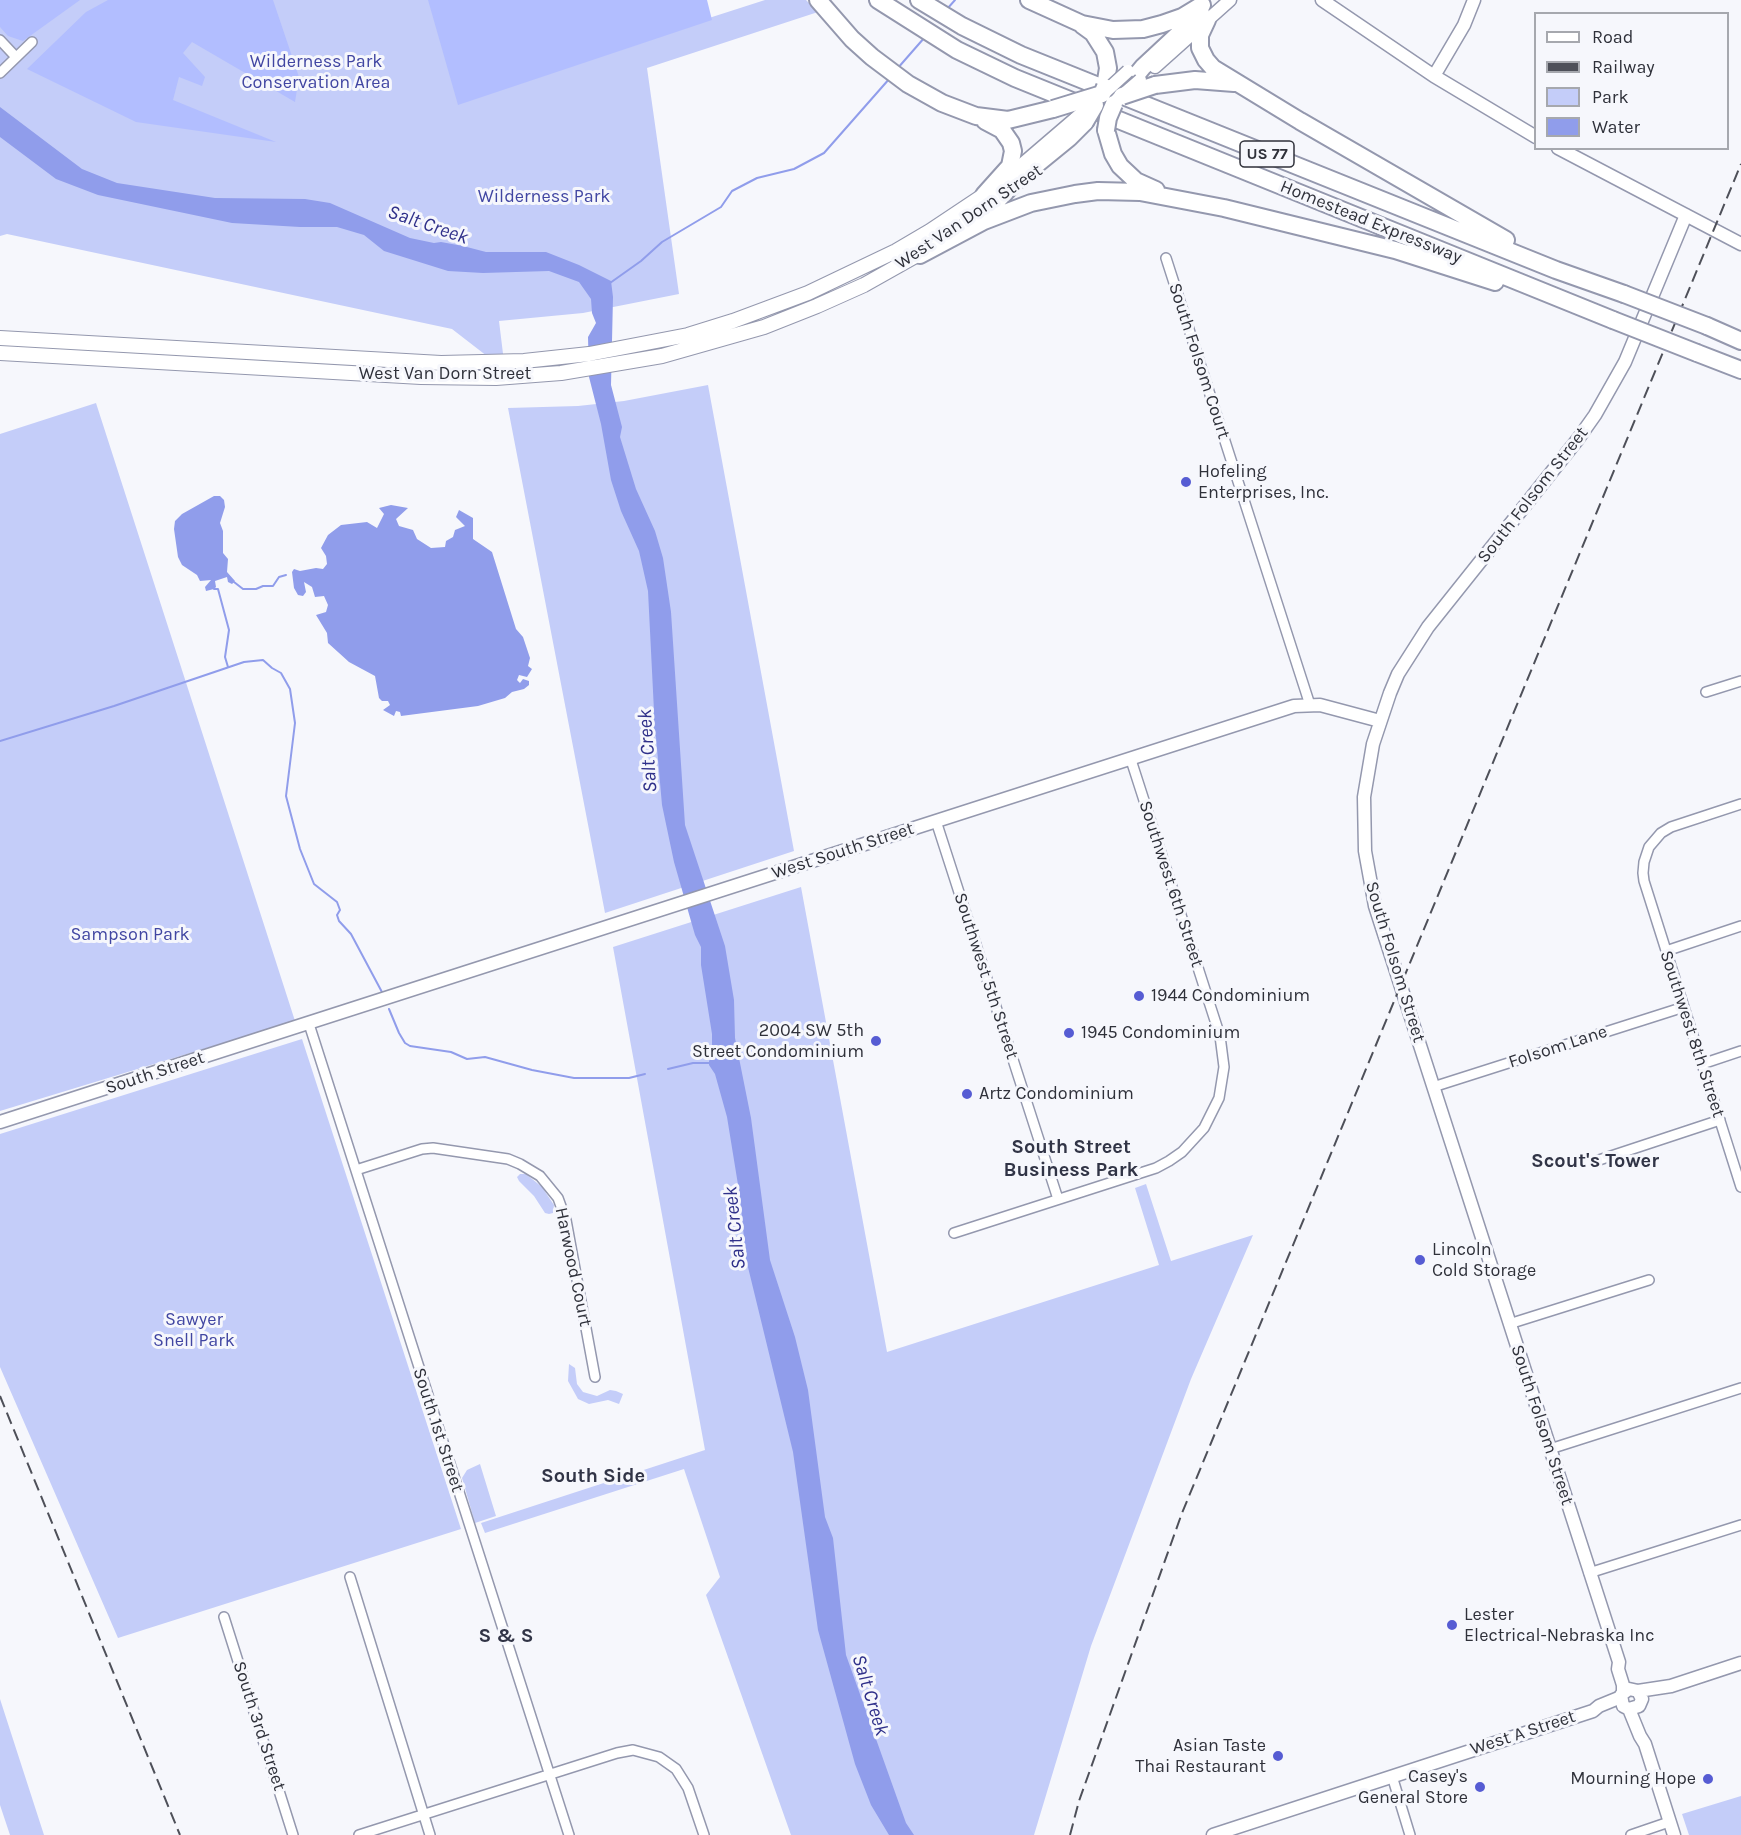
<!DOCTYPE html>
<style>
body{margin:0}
#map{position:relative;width:1741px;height:1835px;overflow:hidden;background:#f6f7fc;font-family:Karla,sans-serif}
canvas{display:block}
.legend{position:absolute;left:1534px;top:12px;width:195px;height:138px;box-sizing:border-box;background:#f6f7fc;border:2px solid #a6a8ae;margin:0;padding:8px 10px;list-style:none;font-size:18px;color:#2f313a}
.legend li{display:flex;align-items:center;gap:12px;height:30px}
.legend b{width:30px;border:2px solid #a6a8ae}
</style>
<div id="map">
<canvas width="1741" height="1835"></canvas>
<ul class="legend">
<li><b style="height:8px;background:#fff"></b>Road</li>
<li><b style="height:8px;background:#4e5059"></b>Railway</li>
<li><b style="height:16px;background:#c4cdf9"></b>Park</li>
<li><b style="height:16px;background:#909deb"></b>Water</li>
</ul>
</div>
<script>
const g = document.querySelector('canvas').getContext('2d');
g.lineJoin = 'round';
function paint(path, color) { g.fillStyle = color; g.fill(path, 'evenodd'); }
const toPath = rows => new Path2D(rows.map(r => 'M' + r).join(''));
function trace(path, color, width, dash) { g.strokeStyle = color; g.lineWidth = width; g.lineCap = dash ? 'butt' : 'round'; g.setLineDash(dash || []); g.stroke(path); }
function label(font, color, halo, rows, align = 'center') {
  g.font = font + ' Karla,sans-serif'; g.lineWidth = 6; g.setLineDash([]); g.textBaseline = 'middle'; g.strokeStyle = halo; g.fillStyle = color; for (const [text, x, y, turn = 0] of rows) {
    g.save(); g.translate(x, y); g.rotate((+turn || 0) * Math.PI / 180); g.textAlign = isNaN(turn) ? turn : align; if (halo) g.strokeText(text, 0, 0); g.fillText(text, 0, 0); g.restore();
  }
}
const green = toPath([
 [0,0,703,0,709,18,765,0,806,0,818,12,647,68,679,294,583,313,499,321,505,370,452,329,7,234,0,236],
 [708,385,794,851,605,913,508,408,578,406,624,401],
 [96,403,295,1021,0,1111,0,434],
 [801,887,887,1352,1159,1265,1135,1188,1146,1184,1171,1261,1253,1235,1191,1379,1091,1646,1034,1835,791,1835,706,1595,720,1577,684,1469,485,1533,481,1523,705,1450,613,947],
 [302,1039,461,1529,118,1638,0,1367,0,1134],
 [520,1174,526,1174,542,1187,554,1205,553,1213,549,1214,545,1213,534,1196,519,1181,517,1177],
 [569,1364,575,1368,577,1384,583,1392,597,1396,610,1390,616,1391,623,1394,619,1404,608,1400,589,1404,578,1399,568,1381],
 [480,1464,496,1516,475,1523,462,1478,467,1470],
 [0,1699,44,1835,10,1835,0,1805],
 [1741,1796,1741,1835,1689,1835,1682,1814]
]);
const forest = toPath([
 [0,0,80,0,23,41,8,36,0,27],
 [108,0,273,0,299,77,295,102,192,42,183,53,205,77,202,86,179,77,173,100,276,142,136,122,27,69,86,12],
 [428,0,707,0,712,20,458,105]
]);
const water = toPath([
 [0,107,82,169,117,183,215,198,305,199,330,203,410,238,434,243,441,242,463,246,486,252,546,252,579,265,611,281,613,297,611,385,622,427,620,437,636,489,655,531,663,558,671,612,685,825,725,946,734,1000,735,1038,751,1118,770,1260,795,1337,808,1390,825,1517,833,1538,846,1655,906,1823,914,1835,889,1835,871,1805,855,1764,818,1630,793,1452,746,1259,740,1197,727,1117,715,1074,709,1065,709,1061,712,1056,712,1034,701,965,701,947,695,935,674,862,662,805,656,737,652,724,654,711,648,591,639,551,621,511,611,480,601,424,589,377,588,337,596,323,592,313,591,299,579,282,549,271,483,273,448,271,384,251,364,235,337,227,300,227,232,223,98,195,56,179,0,137],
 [214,496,220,496,224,500,225,507,220,523,223,531,223,553,228,559,227,572,235,581,232,584,228,582,227,577,215,581,216,587,214,589,206,591,205,587,211,580,200,581,197,575,182,565,178,557,174,529,175,521,182,514],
 [391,505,408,508,396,519,399,526,413,530,417,539,431,548,445,547,446,541,453,537,455,530,465,526,456,517,459,510,473,518,473,539,492,552,516,629,523,637,530,658,528,666,532,669,527,677,519,675,517,680,520,683,523,679,529,681,529,685,524,689,512,692,505,698,478,706,401,716,400,712,396,711,394,716,383,710,390,705,388,701,382,701,379,698,375,676,349,662,328,643,327,633,316,615,326,612,328,605,324,596,315,597,312,587,304,582,306,592,303,596,298,595,294,588,292,572,294,569,300,571,316,568,323,569,327,564,326,556,321,548,328,535,341,525,367,522,377,528,384,514,379,508]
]);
const stream = toPath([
 [947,9,955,0],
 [897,69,925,37],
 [610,283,641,261,662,242,721,207,732,191,757,178,794,169,824,153,890,78],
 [234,582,243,589,256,589,263,586,273,586,279,577,286,575],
 [214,589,218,589,229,630,225,657,228,667],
 [0,741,114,706,244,662,263,660,272,668,281,673,290,689,295,723,286,796,300,849,314,884,337,902,340,910,337,915,339,921,351,934,383,994],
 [389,1009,399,1033,405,1043,410,1046,451,1052,467,1059,485,1057,532,1070,574,1078,629,1078,645,1074],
 [668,1069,693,1063,712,1063]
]);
const street = toPath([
 [0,40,15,56],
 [0,73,32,42],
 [1166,258,1310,705],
 [1706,692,1741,681],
 [1741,804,1671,827,1661,833,1649,847,1644,862,1643,873,1644,881,1741,1187],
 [936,821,1058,1199],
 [1666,951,1741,926],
 [309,1024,569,1835],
 [1702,1064,1741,1051],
 [1433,1087,1684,1007],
 [1599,1160,1720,1120],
 [356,1170,422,1149,433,1148,508,1159,520,1164,540,1176,558,1198,566,1220,595,1377],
 [954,1233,1156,1168,1169,1161,1182,1152,1204,1128,1219,1098,1224,1067,1220,1036,1131,760],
 [1509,1324,1649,1280],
 [1550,1449,1741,1388],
 [1589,1573,1741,1525],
 [350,1577,430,1835],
 [224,1617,293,1835],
 [1392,1776,1410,1835],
 [359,1835,617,1753,633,1750,659,1757,676,1769,688,1788,704,1835],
 [1631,1835,1669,1822]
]);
const secondary = toPath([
 [1322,0,1434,76,1536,137],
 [1155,67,1230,0],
 [1434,76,1464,25,1474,0],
 [1558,148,1741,244],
 [1006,178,1076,118],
 [0,1122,1294,706,1320,705,1380,721],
 [1638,1691,1642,1699,1639,1706,1629,1709,1623,1706,1621,1695,1629,1689,1638,1691,1671,1686,1741,1663],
 [1623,1693,1623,1685,1618,1669,1619,1662,1375,906,1365,851,1364,797,1373,744,1390,693,1398,674,1428,627,1578,439,1595,415,1625,362,1686,215],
 [1629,1709,1640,1736,1645,1744,1674,1835],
 [1213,1835,1593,1711,1599,1706,1621,1697]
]);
const primary = toPath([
 [966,223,994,204],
 [0,338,441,363,524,361,589,354,688,335,733,321,808,293,896,251,930,231,984,195],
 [0,353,421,377,496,378,561,373,662,356,764,327,817,306,864,285,928,249]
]);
const highway = toPath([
 [818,0,852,39,872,57,908,84,942,103,976,116,1008,120,1053,109],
 [878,0,957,50,1015,78,1613,320],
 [919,0,962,26,1021,55,1556,270,1624,294],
 [1029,0,1082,24,1113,30,1143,29,1162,24,1182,17,1202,5],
 [1207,20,1200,35,1200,48,1206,60,1213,68,1300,121,1506,240],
 [1082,25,1093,33,1105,52,1108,68,1105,87],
 [1129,84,1143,67,1201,13],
 [1155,85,1195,80,1234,83],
 [1106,130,1113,154,1120,166,1136,181,1156,190],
 [984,195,1010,166,1013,151,1011,143,1002,130,985,121],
 [994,204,1015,182,1069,138,1085,122],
 [920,255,984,221,1031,203,1075,194,1098,191,1140,192,1224,208,1395,250,1495,282],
 [1707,326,1741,341],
 [1697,353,1741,370]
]);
const rail = toPath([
 [0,1396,180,1835],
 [1070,1835,1079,1801,1182,1513,1741,164]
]);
const secondaryBridge = toPath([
 [1104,93,1128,71],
 [1125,93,1140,80],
 [1076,118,1092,104]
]);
const highwayBridge = toPath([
 [1122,96,1155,85],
 [1053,109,1102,94,1105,87],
 [1085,122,1095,105],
 [1106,130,1108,118,1114,104],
 [1624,294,1707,326],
 [1613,320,1697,353]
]);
const markers = [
 [1186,482,6,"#565cd3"],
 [1139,996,6,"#565cd3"],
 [1069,1033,6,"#565cd3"],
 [876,1041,6,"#565cd3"],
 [967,1094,6,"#565cd3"],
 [1420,1260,6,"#565cd3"],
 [1452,1625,6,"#565cd3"],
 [1278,1756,6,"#565cd3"],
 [1708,1779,6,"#565cd3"],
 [1480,1787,6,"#565cd3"]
];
const shields = [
 [1267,154,54]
];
const shieldNames = [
 ["US 77",1267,154]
];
const parkNames = [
 ["Wilderness Park",316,62],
 ["Conservation Area",316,83],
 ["Wilderness Park",544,197],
 ["Sampson Park",130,935],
 ["Sawyer",194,1320],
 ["Snell Park",194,1341]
];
const streetNames = [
 ["West Van Dorn Street",969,217,-34],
 ["Homestead Expressway",1371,222,22],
 ["South Folsom Court",1199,361,72],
 ["West Van Dorn Street",445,374],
 ["South Folsom Street",1533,495,-52],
 ["West South Street",843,851,-18],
 ["Southwest 6th Street",1171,884,72],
 ["South Folsom Street",1395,962,73],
 ["Southwest 5th Street",986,976,72],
 ["Southwest 8th Street",1692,1034,72],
 ["Folsom Lane",1558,1047,-18],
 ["South Street",155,1073,-18],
 ["Harwood Court",573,1267,78],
 ["South Folsom Street",1542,1425,72],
 ["South 1st Street",438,1430,72],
 ["South 3rd Street",259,1726,72],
 ["West A Street",1523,1733,-18]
];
const poiNames = [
 ["Hofeling",1198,472],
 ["Enterprises, Inc.",1198,493],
 ["1944 Condominium",1151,996],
 ["2004 SW 5th",864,1031,"right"],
 ["Street Condominium",864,1052,"right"],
 ["1945 Condominium",1081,1033],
 ["Artz Condominium",979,1094],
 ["Lincoln",1432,1250],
 ["Cold Storage",1432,1271],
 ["Lester",1464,1615],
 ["Electrical-Nebraska Inc",1464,1636],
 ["Asian Taste",1266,1746,"right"],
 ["Thai Restaurant",1266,1767,"right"],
 ["Casey's",1468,1777,"right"],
 ["General Store",1468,1798,"right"],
 ["Mourning Hope",1696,1779,"right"]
];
const waterNames = [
 ["Salt Creek",428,225,19],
 ["Salt Creek",648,751,-94],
 ["Salt Creek",735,1228,-96],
 ["Salt Creek",870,1695,73]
];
const neighbourhoodNames = [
 ["South Street",1071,1147],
 ["Business Park",1071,1170],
 ["Scout's Tower",1595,1161],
 ["South Side",593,1476],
 ["S & S",506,1636]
];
paint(green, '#c4cdf9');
paint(forest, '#b2beff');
paint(water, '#909deb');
trace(stream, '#909deb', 2);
trace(street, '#9498ae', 12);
trace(secondary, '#9498ae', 15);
trace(primary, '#9498ae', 16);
trace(highway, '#9498ae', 20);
trace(street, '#fff', 9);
trace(secondary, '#fff', 12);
trace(primary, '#fff', 14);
trace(highway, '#fff', 16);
trace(rail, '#4e5059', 2, [12, 6]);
trace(secondaryBridge, '#9498ae', 15, []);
trace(highwayBridge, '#9498ae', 20, []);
trace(secondaryBridge, '#fff', 12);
trace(highwayBridge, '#fff', 16);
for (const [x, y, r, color] of markers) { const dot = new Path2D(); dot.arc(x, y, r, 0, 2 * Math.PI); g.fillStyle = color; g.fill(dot); trace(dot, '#f6f7fc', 2); }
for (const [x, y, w] of shields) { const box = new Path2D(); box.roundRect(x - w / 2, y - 13, w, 26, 4.5); g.fillStyle = '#f6f7fc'; g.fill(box); trace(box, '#2f313a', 1.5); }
label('bold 16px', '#2f313a', null, shieldNames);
label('18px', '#4146a2', '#f6f7fc', parkNames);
label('18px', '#2f313a', '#f6f7fc', streetNames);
label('18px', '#2f313a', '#f6f7fc', poiNames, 'left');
label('italic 20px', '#2f308a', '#f6f7fc', waterNames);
label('bold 20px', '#313446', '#f6f7fc', neighbourhoodNames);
</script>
